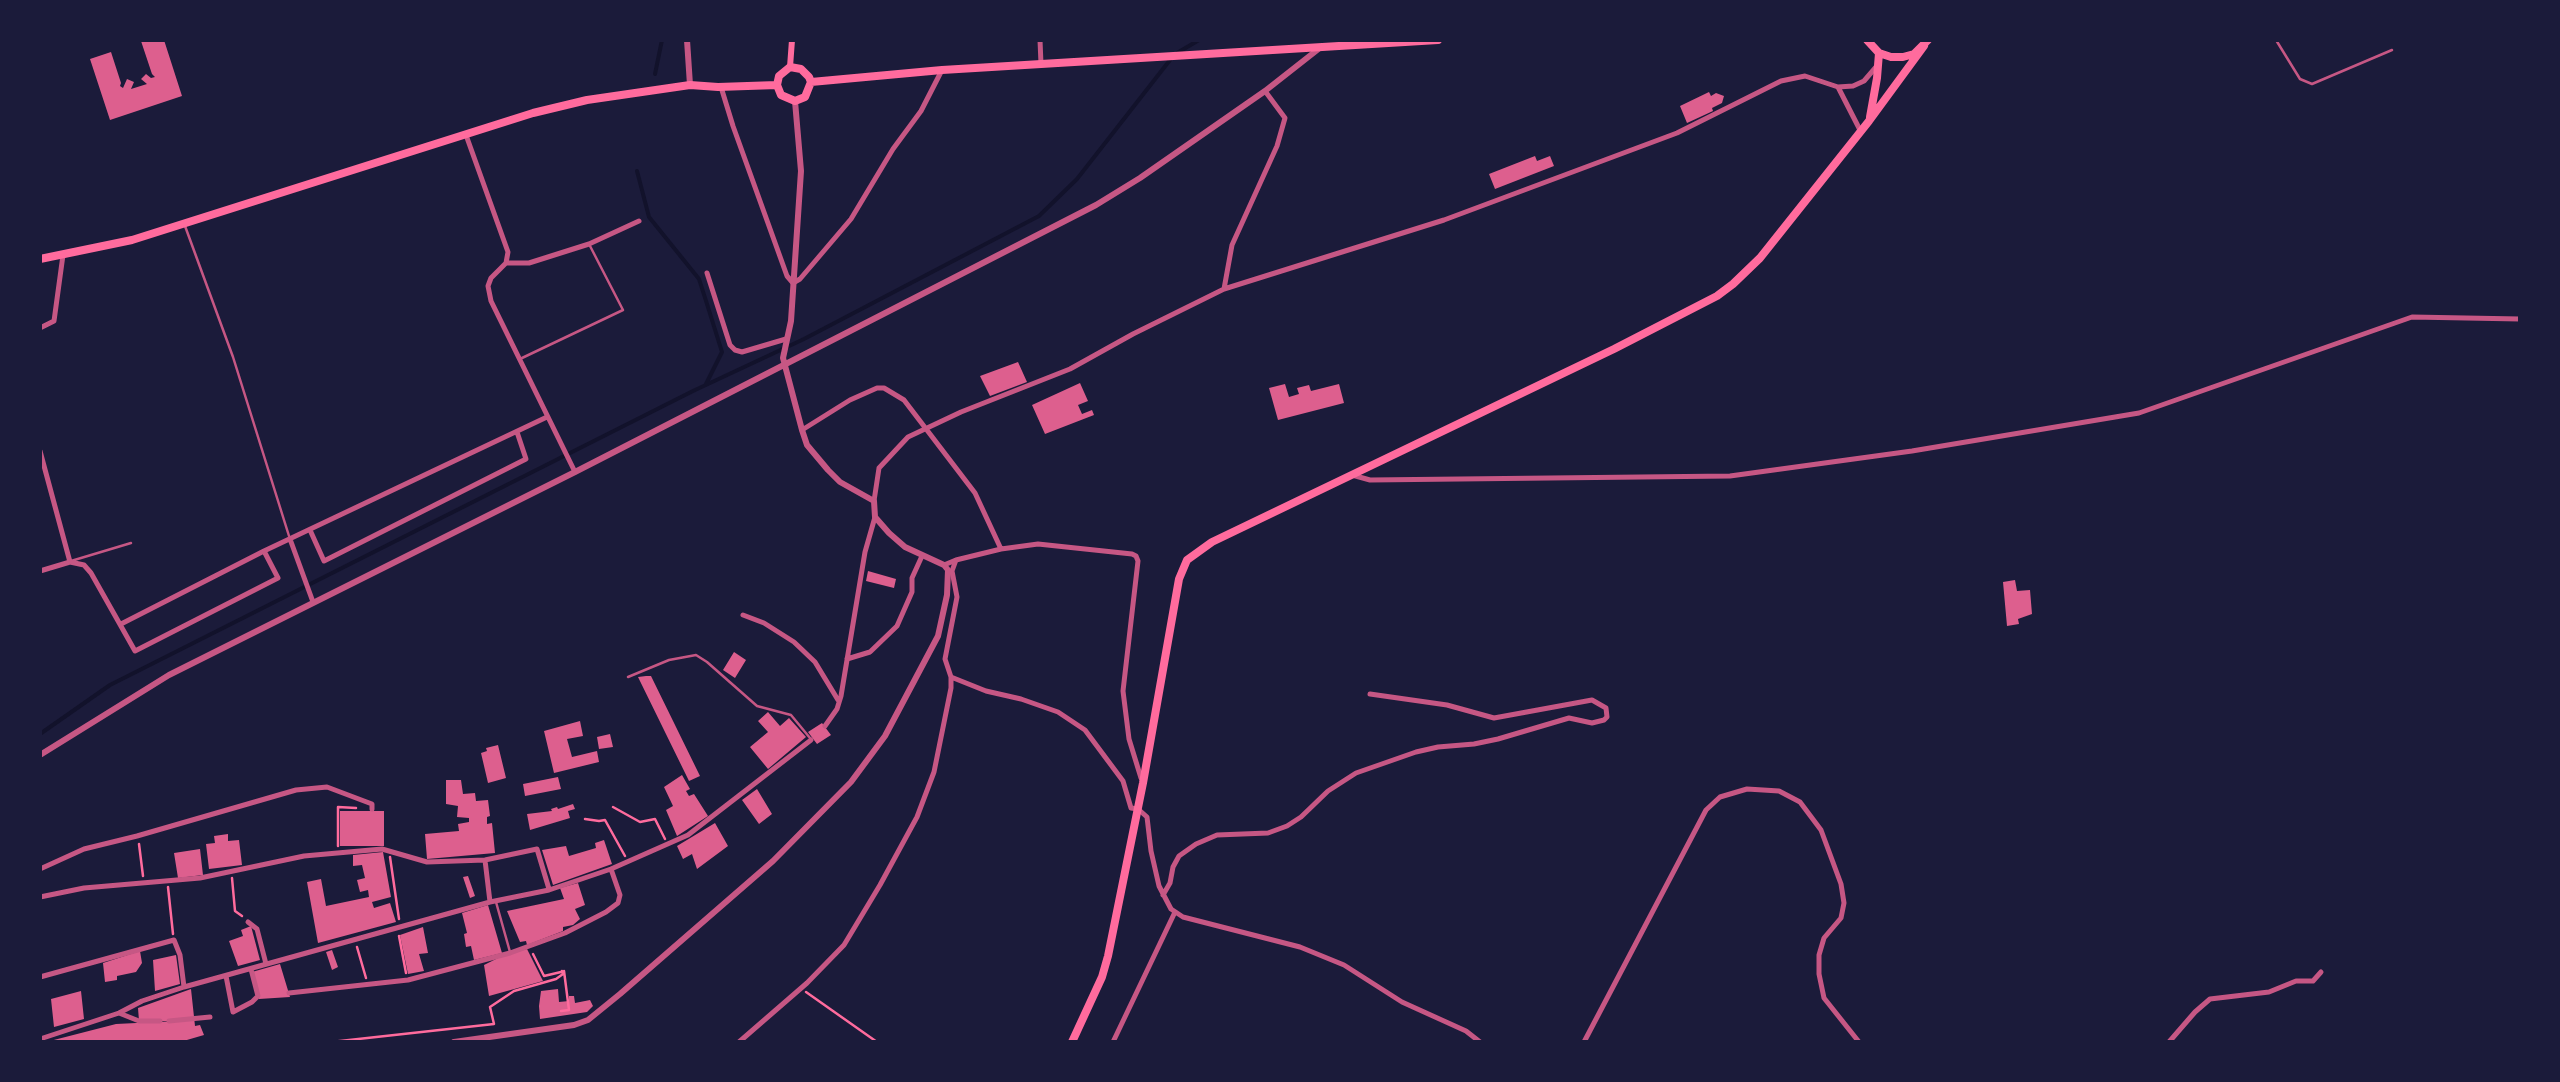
<!DOCTYPE html>
<style>
body{margin:0}
#map{position:relative;width:2560px;height:1082px;overflow:hidden;background:#1b1b3a;font-family:"Varela Round",sans-serif}
canvas{display:block}
.frame{position:absolute;inset:0;border:42px solid #1b1b3a;pointer-events:none}
</style>
<div id="map">
<canvas width="2560" height="1082"></canvas>
<div class="frame"></div>
</div>
<script>
const g = document.querySelector('canvas').getContext('2d');
g.lineJoin = 'round';
const toPath = rows => new Path2D(rows.map(r => 'M' + r).join(''));
function trace(path, color, width, dash) { g.strokeStyle = color; g.lineWidth = width; g.lineCap = dash ? 'butt' : 'round'; g.setLineDash(dash || []); g.stroke(path); }
function paint(path, color) { g.fillStyle = color; g.fill(path, 'evenodd'); }
const stream = toPath([
 [1177,53,1199,40],
 [655,74,662,40],
 [637,171,649,217,699,279,707,304,722,352,706,384],
 [40,734,110,685,693,391,804,339,1039,216,1077,179,1170,60]
]);
const building = toPath([
 [145,40,164,40,182,96,110,120,90,59,111,52,121,83,120,86,123,88,127,79,134,82,131,89,147,84,141,79,146,74,151,78,155,77,152,74,141,41],
 [1709,92,1711,96,1716,93,1724,96,1722,103,1712,108,1713,111,1687,123,1680,106],
 [1535,156,1537,161,1550,156,1554,166,1495,189,1489,174],
 [1018,362,1027,382,990,396,980,376],
 [1080,383,1088,401,1078,405,1082,414,1092,410,1094,415,1045,434,1032,405],
 [1285,384,1289,397,1299,394,1297,388,1309,385,1311,391,1339,384,1344,403,1278,420,1269,388],
 [868,571,896,579,894,588,866,581],
 [2015,580,2017,591,2030,590,2032,614,2018,619,2019,624,2007,626,2003,582],
 [734,652,746,660,735,678,723,670],
 [646,676,651,676,700,776,689,781,638,677],
 [768,712,780,726,789,718,806,737,768,769,750,747,768,732,758,721],
 [580,721,583,736,567,739,572,757,597,751,599,762,554,773,544,731],
 [822,723,831,735,817,744,808,732],
 [610,734,613,747,599,749,597,737],
 [498,745,506,778,488,783,481,753,487,751,486,748],
 [682,775,690,789,686,791,689,796,694,794,708,816,677,836,666,810,673,806,664,787],
 [558,777,561,789,525,796,523,784],
 [446,780,461,780,463,794,475,793,476,801,488,800,490,816,487,817,487,824,492,823,495,853,427,859,425,834,459,831,458,824,469,822,469,818,457,817,458,806,446,804],
 [757,789,772,814,759,824,742,800],
 [573,804,575,809,568,811,570,818,530,830,527,814,552,811,551,809,557,807,558,809],
 [340,811,384,811,384,846,340,846],
 [715,823,728,846,697,869,692,854,683,859,677,846],
 [228,834,228,841,239,840,242,865,209,869,206,844,215,843,214,836],
 [604,840,612,864,553,885,542,850,566,846,569,856,596,848,595,843],
 [200,849,203,875,178,878,174,853],
 [383,852,391,897,372,902,374,908,390,903,396,922,318,943,307,882,321,879,326,906,369,897,368,890,360,892,357,880,365,878,362,865,353,866,353,855],
 [468,876,475,896,470,898,463,877],
 [578,883,585,905,575,909,580,919,573,925,563,927,563,931,527,945,526,941,520,942,507,911,564,899,560,888],
 [488,905,502,953,474,960,471,946,466,947,464,934,467,933,462,913],
 [251,926,260,960,238,966,229,941,243,936,241,930],
 [423,927,428,953,419,954,424,971,408,974,400,935],
 [527,949,543,981,489,996,484,965,502,956],
 [332,950,338,967,332,970,326,952],
 [140,951,142,963,136,972,117,976,117,980,105,982,103,963],
 [176,955,180,984,155,991,153,960],
 [280,964,290,997,259,999,252,972],
 [191,989,195,1026,200,1025,204,1035,180,1042,46,1042,116,1024,177,1021,139,1021,138,1008],
 [558,989,559,1002,569,1001,569,996,574,996,575,1003,590,1000,593,1006,587,1012,540,1019,539,1006,541,991],
 [81,991,84,1019,54,1027,51,999]
]);
const path = toPath([
 [613,807,640,822,655,819,665,839],
 [585,819,599,821,605,820,625,856],
 [139,844,143,876],
 [338,846,338,807,356,808],
 [390,857,399,919],
 [232,878,235,911,242,916],
 [168,887,173,934],
 [399,936,406,973],
 [357,947,366,978],
 [533,954,544,976,561,972],
 [806,992,877,1042],
 [561,1011,569,1010,564,971],
 [331,1042,494,1024,490,1007,514,991,556,979,563,974,562,971]
]);
const service = toPath([
 [2276,40,2300,79,2312,84,2392,50],
 [185,226,233,357,289,536],
 [522,358,623,310,589,244],
 [71,561,131,543],
 [628,677,669,660,696,655,707,662,757,706,791,715,810,738],
 [496,902,510,952]
]);
const minor = toPath([
 [1040,40,1041,64],
 [721,87,733,126,787,276,793,283,800,279,851,219,893,149,921,111,942,70],
 [1838,87,1860,130],
 [466,135,508,252,506,263,491,278,488,286,491,301,575,472],
 [506,263,529,263,589,244,639,221],
 [707,273,730,345,735,350,742,352,786,339],
 [1224,289,1232,245,1277,146,1285,118,1265,91],
 [40,328,54,321,63,255],
 [802,430,850,400,877,388,884,388,904,400,975,493,1001,549],
 [40,451,70,562,40,571],
 [1352,475,1370,480,1730,476,1912,451,2139,413,2412,317,2520,319],
 [874,501,879,468,908,437,961,412,1070,369,1133,334,1224,289,1444,220,1677,133,1781,81,1805,76,1838,87,1853,86,1864,81,1876,67],
 [310,530,324,561,526,459,517,432],
 [290,539,313,602],
 [70,562,84,565,91,573,135,651,278,578,264,551],
 [944,565,956,560,1001,549,1038,544,1132,554,1136,556,1138,561,1123,691,1129,739,1141,778],
 [743,615,764,623,794,642,815,662,838,700],
 [121,624,264,551,547,417],
 [847,659,870,652,897,626,912,592,912,578,922,556],
 [951,677,986,691,1021,699,1058,712,1085,730,1123,781,1131,808,1138,809,1147,817,1151,851,1159,886,1171,909,1183,917,1300,947,1344,965,1402,1002,1466,1031,1480,1042],
 [825,726,837,709,841,696,865,552,875,517],
 [485,860,490,902],
 [40,869,84,849,137,836,296,790,327,787,372,804,372,809],
 [1163,895,1170,883,1173,867,1179,856,1196,844,1217,835,1268,833,1287,826,1301,817,1328,791,1356,773,1416,752,1438,747,1474,744,1498,739,1569,718,1592,723,1604,720,1607,717,1606,708,1592,700,1494,718,1447,705,1370,694],
 [40,897,84,888,200,878,304,856,382,849,427,862,485,860,537,849,549,889],
 [248,922,257,929,266,964],
 [226,976,233,1012,252,1002,258,996,251,969],
 [40,977,174,940,180,955,184,987],
 [289,993,408,980,510,953,565,933,606,912,618,903,620,895,611,869],
 [119,1013,139,1021,160,1021],
 [169,1021,210,1017],
 [40,1039,119,1013,142,1001,184,987,490,902,549,890,611,869,688,835,811,740],
 [739,1042,807,983,844,945,880,885,917,817,934,772,951,688,951,677,945,659,957,597,952,571,956,560],
 [1113,1042,1175,912],
 [1584,1042,1706,810,1720,797,1747,789,1779,791,1800,802,1821,830,1841,884,1844,903,1841,918,1824,938,1819,955,1819,974,1824,998,1859,1042],
 [2169,1042,2195,1012,2210,999,2269,992,2296,981,2313,981,2321,972]
]);
const tertiary = toPath([
 [687,40,690,85],
 [40,755,169,675,575,472,1096,205,1140,178,1265,91,1321,47],
 [454,1042,574,1025,588,1020,620,994,773,861,851,782,885,736,938,636,947,595,948,570,944,565,905,547,889,533,875,517,874,501,840,482,828,470,807,445,802,430,783,358,791,321,801,171,795,101]
]);
const secondary = toPath([
 [790,67,792,40]
]);
const primary = toPath([
 [1867,40,1879,53,1891,57,1903,57,1914,54,1928,40],
 [811,82,942,70,1438,40],
 [777,85,781,95,795,101,805,97,811,82],
 [777,85,779,76,790,67,801,69,809,77,811,82],
 [1870,117,1877,78,1879,53],
 [40,259,132,240,533,113,587,100,690,85,718,87,777,85],
 [1072,1042,1102,977,1108,956,1143,783,1179,579,1187,560,1212,542,1614,349,1717,296,1733,284,1760,258,1869,121,1924,46]
]);
trace(stream, '#12122b', 4);
paint(building, '#dd5f8e');
trace(path, '#ff6b9d', 2.5);
trace(service, '#c65784', 2.5);
trace(minor, '#c65784', 5);
trace(tertiary, '#c65784', 6);
trace(secondary, '#ff6b9d', 6);
trace(primary, '#ff6b9d', 8);
</script>
